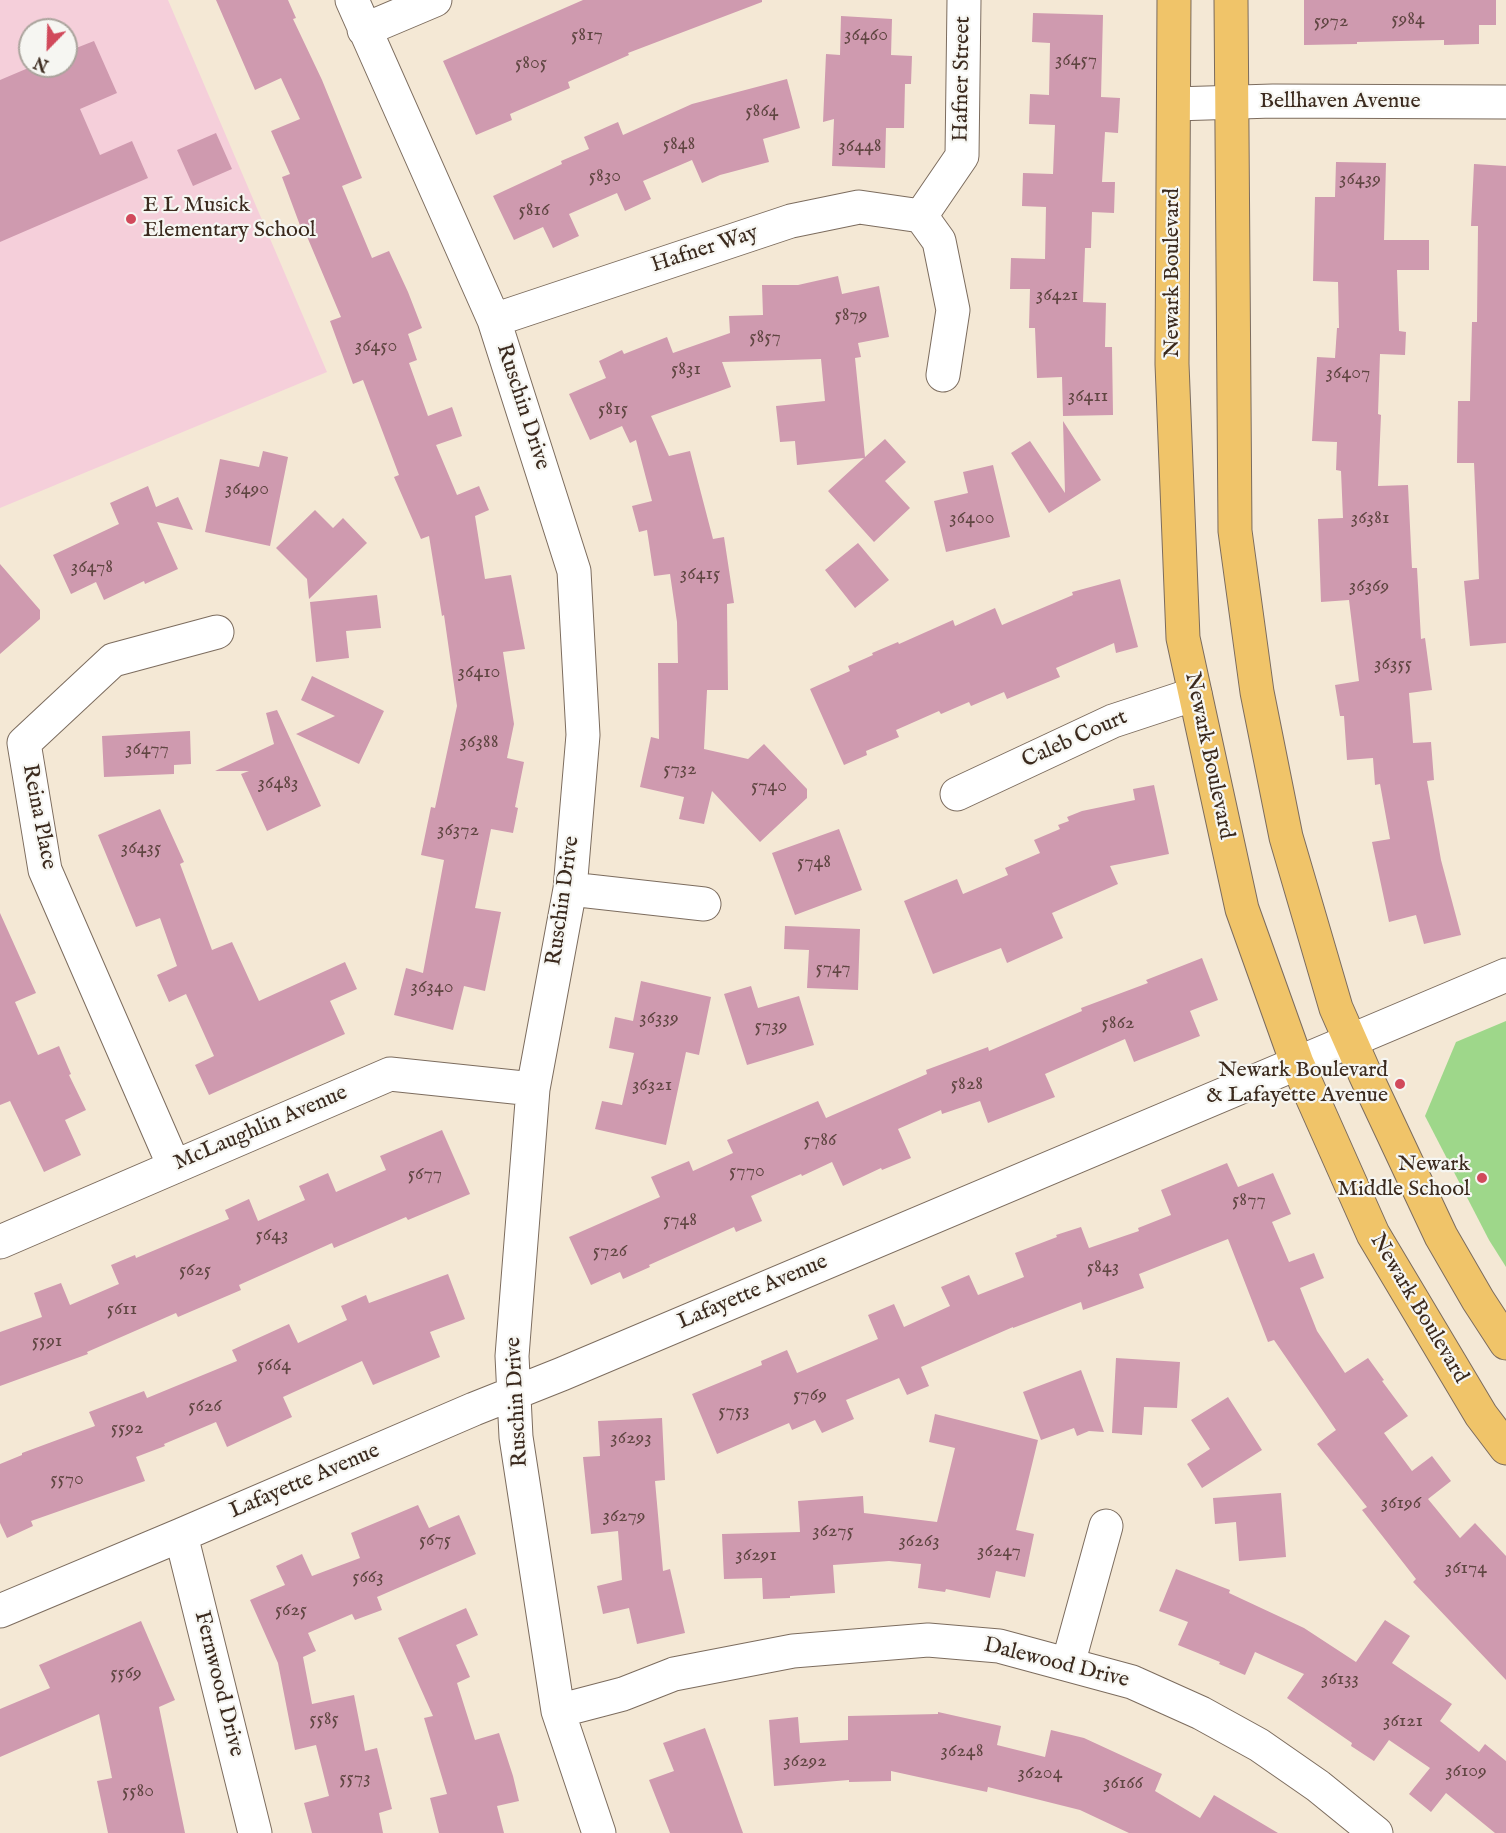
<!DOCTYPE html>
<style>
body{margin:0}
#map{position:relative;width:1506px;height:1833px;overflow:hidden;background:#f4e8d5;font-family:"IM FELL English",serif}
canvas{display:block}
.north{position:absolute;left:18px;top:18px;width:60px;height:60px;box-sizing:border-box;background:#f6f6f2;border:2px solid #aba49d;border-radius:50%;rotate:203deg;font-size:16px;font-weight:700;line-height:24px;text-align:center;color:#3b2a1e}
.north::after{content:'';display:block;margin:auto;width:21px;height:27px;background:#d1495b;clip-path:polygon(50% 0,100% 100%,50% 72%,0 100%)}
</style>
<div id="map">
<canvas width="1506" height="1833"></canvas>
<div class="north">N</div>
</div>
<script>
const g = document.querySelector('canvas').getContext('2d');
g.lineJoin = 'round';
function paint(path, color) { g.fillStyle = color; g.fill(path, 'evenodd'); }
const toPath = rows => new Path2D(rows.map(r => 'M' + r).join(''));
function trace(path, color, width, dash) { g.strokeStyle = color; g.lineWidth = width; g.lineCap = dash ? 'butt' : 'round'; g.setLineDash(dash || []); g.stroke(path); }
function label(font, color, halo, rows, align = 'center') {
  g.font = font + ' "IM FELL English",serif'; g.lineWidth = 4.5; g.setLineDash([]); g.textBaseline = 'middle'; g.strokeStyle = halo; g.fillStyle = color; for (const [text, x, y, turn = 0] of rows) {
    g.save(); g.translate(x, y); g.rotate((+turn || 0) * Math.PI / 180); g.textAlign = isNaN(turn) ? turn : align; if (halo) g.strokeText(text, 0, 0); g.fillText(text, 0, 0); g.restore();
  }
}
const built = toPath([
 [0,0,168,0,327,372,0,508],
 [30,30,66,30,66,66,30,66]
]);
const green = toPath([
 [1506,1021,1506,1267,1489,1240,1425,1116,1456,1042]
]);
const building = toPath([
 [216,0,288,0,296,18,293,19,322,80,362,178,342,186,372,258,389,251,408,292,422,328,408,334,417,360,409,363,428,416,452,407,462,436,436,445,457,495,479,486,489,510,475,516,485,579,511,575,525,649,503,652,514,724,507,758,524,762,515,807,518,808,513,833,491,829,475,908,501,912,485,991,464,986,453,1030,394,1015,406,968,423,973,444,860,421,855,431,807,435,808,457,706,444,615,442,616,429,536,421,539,394,477,399,475,363,380,353,384,330,321,341,317,303,227,301,228,282,177,290,174,271,131,300,119,281,78,255,90],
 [583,0,762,0,762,2,628,53,629,55,568,82,570,88,510,114,512,120,476,135,443,61],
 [1304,0,1496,0,1496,25,1479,25,1479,44,1444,45,1444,40,1357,42,1357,44,1304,45],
 [1033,13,1103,15,1101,97,1120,98,1118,133,1105,132,1102,182,1115,182,1114,213,1092,212,1091,248,1085,248,1083,302,1106,303,1105,347,1112,347,1113,415,1063,416,1062,377,1037,378,1035,328,1029,328,1030,289,1010,289,1011,258,1045,259,1046,207,1022,206,1023,173,1053,174,1055,125,1029,124,1030,94,1049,95,1050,43,1032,42],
 [841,16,892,19,891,55,912,56,911,84,905,84,904,128,886,128,885,168,832,166,834,119,823,122,826,54,840,55],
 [94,41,117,93,80,109,100,155,132,141,148,178,0,242,0,80,33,66,66,66,66,52],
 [787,79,800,128,763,139,769,162,720,175,702,183,692,160,643,181,651,199,625,211,617,193,569,214,579,236,553,248,543,227,514,240,493,196,562,164,561,161,589,149,584,137,618,122,623,135,692,104],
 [216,133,232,169,193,186,177,150],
 [1336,162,1386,163,1384,240,1429,240,1429,270,1397,270,1399,331,1406,332,1405,355,1380,354,1378,414,1381,415,1378,486,1408,485,1412,568,1417,568,1421,639,1425,638,1432,690,1409,693,1413,743,1431,742,1434,780,1427,781,1441,860,1461,935,1424,944,1416,915,1389,922,1372,842,1390,839,1380,784,1375,785,1373,758,1347,760,1344,716,1340,716,1335,685,1359,681,1349,600,1321,602,1318,519,1343,518,1341,471,1336,470,1337,442,1312,441,1317,357,1335,358,1337,328,1339,328,1338,282,1313,281,1315,197,1335,197],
 [1474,164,1506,166,1506,643,1470,646,1464,581,1479,579,1474,463,1457,463,1458,401,1470,401,1472,322,1477,322,1478,226,1471,226],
 [838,276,842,294,879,286,889,337,858,343,861,357,855,358,865,457,885,439,906,462,885,481,910,508,874,542,828,491,864,458,797,465,795,441,780,442,776,406,825,401,821,359,722,362,731,387,651,416,669,456,690,451,713,539,724,537,734,603,727,604,728,690,707,690,704,749,748,759,764,744,807,789,807,798,760,842,712,791,704,824,679,819,684,797,640,787,651,737,659,739,658,663,678,663,677,622,670,574,654,576,647,530,639,532,632,506,652,501,636,440,630,443,622,426,590,440,569,394,606,378,599,361,622,350,624,354,667,337,673,353,730,333,729,316,763,315,762,285,798,285],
 [1063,421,1101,480,1049,513,1011,453,1030,441,1065,493],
 [263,451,288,457,270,546,205,532,220,459,259,467],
 [993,465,1010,537,946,552,934,501,968,493,963,472],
 [148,486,156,507,178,497,193,530,157,522,178,569,145,584,144,581,104,600,96,582,71,594,53,555,119,524,110,503],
 [315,510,333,528,343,518,367,543,309,599,307,579,276,548],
 [858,543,889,580,855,608,825,570],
 [0,564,40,610,40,619,0,654],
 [1120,579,1138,647,1116,653,1114,643,1056,668,1060,677,1007,699,1004,692,971,706,969,702,941,714,939,711,896,730,899,737,866,751,867,755,844,765,810,689,850,671,848,666,873,655,872,653,898,642,899,644,953,620,955,626,995,608,1002,625,1073,595,1072,592],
 [377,595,381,628,346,631,349,658,316,662,310,602],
 [312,676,384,711,359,764,296,734,335,716,301,700],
 [277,710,321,806,267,831,241,774,249,771,215,771,274,744,266,713],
 [190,731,191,764,174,765,174,774,104,777,102,736],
 [1154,785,1169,854,1110,866,1118,884,1052,913,1063,938,1007,963,1001,948,933,974,904,901,957,879,963,894,1008,875,1005,868,1040,853,1034,840,1060,829,1058,825,1069,821,1067,817,1082,811,1135,800,1133,789],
 [160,809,184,862,180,864,212,950,232,942,259,1001,345,962,357,989,330,1001,345,1034,209,1095,195,1065,214,1056,186,994,169,1002,157,975,177,966,160,918,136,927,98,835],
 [839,829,862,890,795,915,772,853],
 [0,913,36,993,15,1002,38,1055,59,1046,71,1074,69,1075,86,1110,65,1120,81,1155,44,1172,10,1101,0,1105],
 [785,926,860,929,858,990,807,988,809,950,784,949],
 [1202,958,1218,1000,1190,1011,1200,1036,1134,1062,1125,1039,1045,1074,1055,1097,988,1123,980,1101,942,1114,941,1110,898,1129,911,1158,882,1170,881,1168,843,1186,832,1162,802,1176,801,1174,751,1196,762,1221,736,1232,734,1227,649,1265,650,1267,623,1279,620,1272,591,1285,569,1237,660,1197,651,1177,689,1161,693,1171,733,1153,727,1140,818,1101,826,1118,927,1074,926,1070,988,1047,989,1051,1082,1011,1081,1008,1148,983,1146,980],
 [641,981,711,997,699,1055,686,1052,666,1145,595,1129,602,1101,622,1105,634,1053,609,1048,615,1017,633,1021],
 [751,986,758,1008,799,996,814,1045,747,1065,724,994],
 [442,1130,470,1194,408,1220,406,1217,334,1248,332,1243,239,1285,241,1290,178,1317,176,1313,87,1352,88,1354,0,1386,0,1332,42,1317,34,1293,61,1283,70,1305,119,1284,111,1265,135,1255,136,1258,229,1219,225,1210,249,1199,258,1221,305,1200,299,1186,328,1173,336,1192,386,1170,380,1156],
 [1227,1163,1238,1187,1273,1173,1291,1214,1272,1222,1289,1262,1314,1253,1324,1278,1300,1288,1317,1331,1345,1373,1368,1358,1384,1380,1382,1381,1408,1416,1384,1433,1412,1471,1432,1456,1451,1481,1428,1499,1460,1538,1475,1523,1506,1556,1506,1680,1413,1582,1416,1579,1362,1510,1367,1507,1317,1444,1336,1430,1274,1340,1268,1342,1228,1239,1139,1274,1144,1288,1083,1310,1081,1302,1013,1328,1013,1327,921,1367,929,1386,907,1395,899,1378,846,1400,854,1419,822,1433,815,1420,792,1430,789,1423,717,1454,692,1394,762,1365,761,1361,787,1350,797,1373,878,1339,868,1315,894,1304,904,1327,950,1306,941,1287,969,1275,978,1295,1024,1277,1015,1253,1057,1237,1056,1235,1081,1227,1089,1248,1139,1231,1138,1228,1171,1215,1161,1190],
 [448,1274,465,1319,430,1332,440,1357,373,1385,362,1361,283,1397,292,1417,227,1447,216,1422,164,1444,165,1446,136,1457,145,1481,31,1521,33,1526,7,1538,0,1523,0,1464,22,1455,22,1453,95,1426,89,1412,144,1391,147,1398,237,1361,232,1350,289,1324,298,1343,347,1320,341,1306,366,1295,369,1303],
 [1116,1358,1180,1362,1177,1408,1144,1407,1142,1435,1112,1433],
 [1081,1370,1104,1432,1089,1431,1077,1436,1074,1428,1041,1440,1023,1392],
 [1228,1397,1262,1450,1202,1488,1187,1464,1210,1449,1191,1420],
 [935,1414,1038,1440,1016,1530,1034,1534,1025,1577,996,1571,990,1598,946,1589,945,1592,918,1588,921,1564,889,1561,833,1565,835,1593,790,1596,790,1598,763,1599,762,1578,724,1579,722,1534,800,1532,798,1501,863,1496,864,1513,937,1522,955,1448,929,1442],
 [662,1418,665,1480,655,1481,663,1571,670,1569,685,1633,637,1644,629,1608,603,1614,597,1586,622,1580,618,1531,591,1534,583,1457,600,1456,598,1421],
 [1281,1493,1286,1557,1239,1561,1236,1522,1215,1524,1213,1498],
 [418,1505,429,1528,459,1515,476,1554,377,1597,382,1610,355,1620,352,1614,308,1633,316,1651,303,1657,312,1704,354,1695,365,1751,377,1748,392,1809,379,1813,383,1833,312,1833,304,1803,329,1796,316,1745,295,1750,278,1663,250,1600,285,1585,276,1566,302,1554,312,1576,360,1558,351,1533],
 [1176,1569,1230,1590,1229,1593,1304,1628,1356,1662,1385,1620,1410,1636,1392,1663,1452,1704,1440,1721,1479,1752,1485,1744,1506,1761,1506,1833,1495,1833,1446,1793,1431,1812,1409,1794,1430,1768,1389,1740,1374,1761,1351,1746,1352,1743,1287,1698,1304,1674,1255,1652,1245,1675,1219,1664,1220,1662,1178,1645,1188,1622,1159,1611],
 [466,1608,478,1635,456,1645,470,1677,457,1683,475,1740,499,1733,513,1776,519,1801,497,1806,504,1833,439,1833,430,1798,447,1794,424,1718,433,1716,398,1638],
 [141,1621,175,1700,159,1707,185,1833,108,1833,97,1781,112,1778,99,1714,0,1757,0,1709,50,1688,39,1665],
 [938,1712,1001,1726,997,1745,1045,1757,1051,1730,1084,1738,1162,1774,1155,1791,1200,1818,1214,1795,1278,1833,1129,1833,1080,1810,988,1787,987,1792,891,1771,891,1781,849,1782,849,1780,774,1786,769,1720,798,1717,800,1743,848,1740,848,1716,938,1714],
 [705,1728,724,1780,743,1833,670,1833,649,1780,674,1771,663,1743]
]);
const minor = toPath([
 [352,0,494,320,574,571,583,735,570,889,533,1089,512,1356,516,1437,558,1711,599,1833],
 [364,30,435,0],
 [1174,104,1273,101,1506,102],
 [921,216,962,156,964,0],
 [921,216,939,241,953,310,943,375],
 [494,320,791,221,859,207,921,216],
 [957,794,1113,721,1195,694],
 [570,889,704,904],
 [174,1166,45,870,24,743,113,660,217,632],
 [0,1242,390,1074,533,1089],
 [181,1535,255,1833],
 [0,1611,181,1535,474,1409,562,1374,1506,975],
 [1068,1664,1106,1526],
 [558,1711,623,1694,674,1674,793,1651,928,1640,999,1646,1132,1682,1201,1713,1259,1745,1318,1786,1376,1833]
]);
const major = toPath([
 [1174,0,1172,364,1183,638,1242,909,1297,1063,1373,1234,1481,1415,1506,1448],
 [1231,0,1235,531,1257,692,1286,837,1336,1008,1365,1074,1441,1236,1478,1300,1506,1343]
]);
const markers = [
 [131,219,6,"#d1495b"],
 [1400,1084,6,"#d1495b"],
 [1482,1178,6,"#d1495b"]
];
const numberNames = [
 ["5984",1408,20],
 ["5972",1331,22],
 ["5817",587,36],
 ["36460",866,36],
 ["36457",1076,61],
 ["5805",531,64],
 ["5864",762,112],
 ["5848",679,145],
 ["36448",860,147],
 ["5830",605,177],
 ["36439",1360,180],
 ["5816",534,211],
 ["36421",1057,296],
 ["5879",851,316],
 ["5857",765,338],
 ["36450",376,347],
 ["5831",686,370],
 ["36407",1348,374],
 ["36411",1088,397],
 ["5815",613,410],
 ["36490",247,490],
 ["36400",972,519],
 ["36381",1370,519],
 ["36478",92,568],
 ["36415",700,575],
 ["36369",1369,587],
 ["36355",1393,665],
 ["36410",479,673],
 ["36388",479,743],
 ["36477",147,750],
 ["5732",680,770],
 ["36483",278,784],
 ["5740",769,787],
 ["36372",458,831],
 ["36435",141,849],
 ["5748",814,863],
 ["5747",833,969],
 ["36340",432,988],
 ["36339",659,1019],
 ["5862",1118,1024],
 ["5739",771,1027],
 ["5828",967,1085],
 ["36321",652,1086],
 ["5786",820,1141],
 ["5770",747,1172],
 ["5677",425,1175],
 ["5877",1249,1201],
 ["5748",680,1221],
 ["5643",272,1236],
 ["5726",610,1252],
 ["5843",1103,1268],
 ["5625",195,1271],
 ["5611",122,1310],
 ["5591",47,1342],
 ["5664",274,1366],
 ["5769",810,1396],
 ["5626",205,1407],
 ["5753",734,1412],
 ["5592",127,1429],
 ["36293",631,1439],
 ["5570",67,1480],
 ["36196",1401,1504],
 ["36279",624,1517],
 ["36275",833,1532],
 ["5675",435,1541],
 ["36263",919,1542],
 ["36247",999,1552],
 ["36291",756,1556],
 ["36174",1466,1569],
 ["5663",368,1578],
 ["5625",291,1611],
 ["5569",126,1674],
 ["36133",1340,1680],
 ["5585",324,1720],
 ["36121",1403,1722],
 ["36248",962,1752],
 ["36292",805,1762],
 ["36109",1466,1772],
 ["36204",1040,1774],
 ["5573",355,1779],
 ["36166",1123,1784],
 ["5580",138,1792]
];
const streetNames = [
 ["Hafner Street",963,79,-89],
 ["Bellhaven Avenue",1340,102],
 ["Hafner Way",705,250,-18],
 ["Newark Boulevard",1173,273,-90],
 ["Ruschin Drive",522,407,72],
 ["Caleb Court",1075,740,-24],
 ["Newark Boulevard",1208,756,78],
 ["Reina Place",38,817,79],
 ["Ruschin Drive",564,901,-82],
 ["McLaughlin Avenue",261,1129,-23],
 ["Lafayette Avenue",753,1293,-23],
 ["Newark Boulevard",1418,1309,59],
 ["Ruschin Drive",518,1402,-93],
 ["Lafayette Avenue",305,1482,-23],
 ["Dalewood Drive",1056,1664,14],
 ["Fernwood Drive",218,1684,76]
];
const poiNames = [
 ["E L Musick",143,206,"left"],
 ["Elementary School",143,231,"left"],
 ["Newark Boulevard",1388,1071],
 ["& Lafayette Avenue",1388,1096],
 ["Newark",1470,1165],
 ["Middle School",1470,1190]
];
paint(built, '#f5cfda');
paint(green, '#9ed78a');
paint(building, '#cf9aaf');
trace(minor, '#7c6c5e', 35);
trace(major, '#7c6c5e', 35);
trace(minor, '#fff', 33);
trace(major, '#f0c469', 33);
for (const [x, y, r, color] of markers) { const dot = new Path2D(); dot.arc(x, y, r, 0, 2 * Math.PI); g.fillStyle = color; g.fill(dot); trace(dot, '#f6f6f2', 2); }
label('20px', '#604642', null, numberNames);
label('22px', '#3b2a1e', '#f6f6f2', streetNames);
label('22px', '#3b2a1e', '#f6f6f2', poiNames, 'right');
</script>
